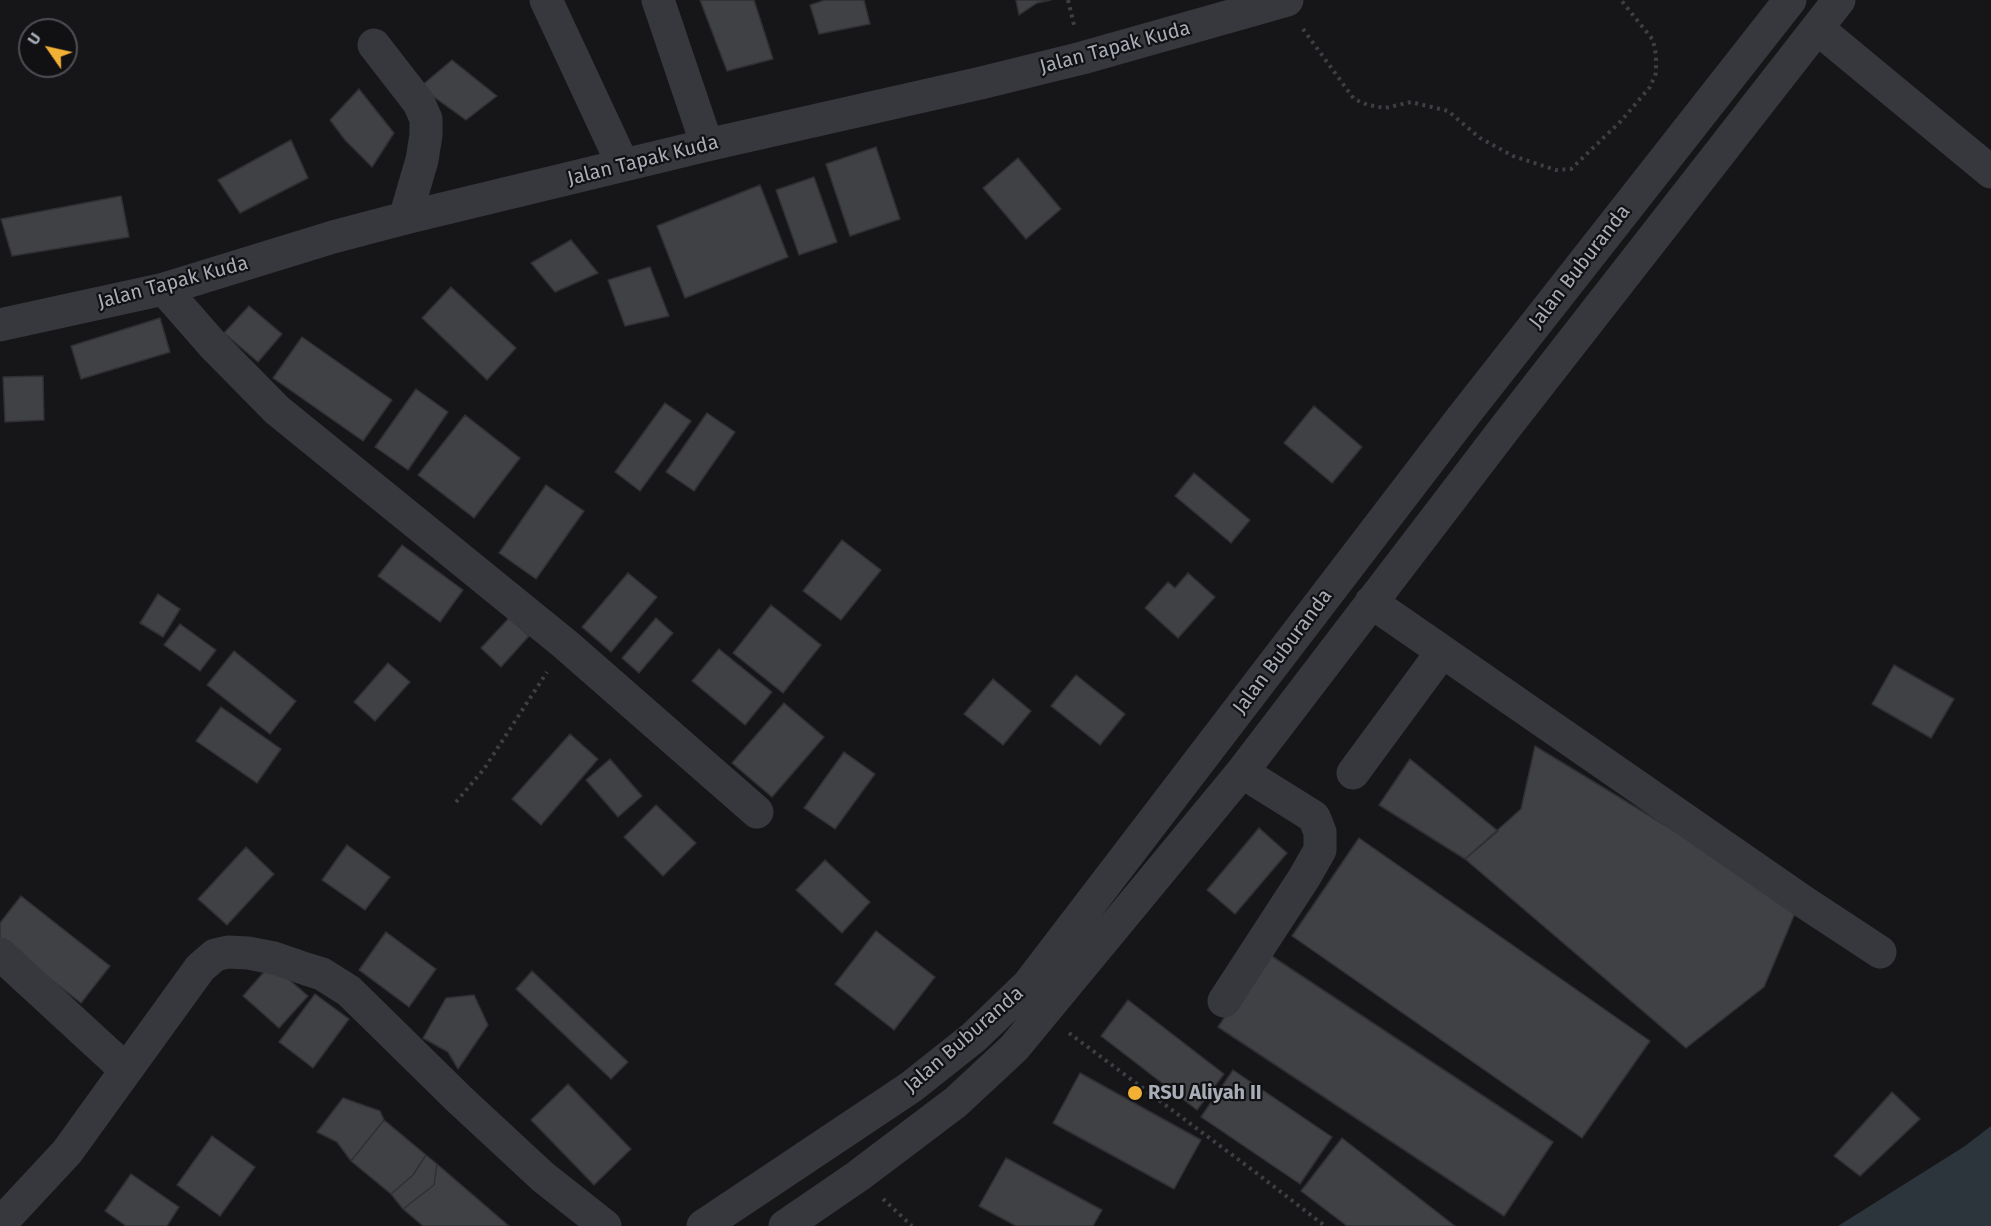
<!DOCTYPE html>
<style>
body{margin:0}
#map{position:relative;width:1991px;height:1226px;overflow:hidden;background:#161618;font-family:"Fira Sans",sans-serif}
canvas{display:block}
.north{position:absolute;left:18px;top:18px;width:60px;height:60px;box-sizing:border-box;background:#111113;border:2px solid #4d4f55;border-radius:50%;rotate:304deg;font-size:16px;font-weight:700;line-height:24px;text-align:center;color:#a8adb8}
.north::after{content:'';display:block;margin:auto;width:21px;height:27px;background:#f2b134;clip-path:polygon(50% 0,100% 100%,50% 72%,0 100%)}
</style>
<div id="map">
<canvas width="1991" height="1226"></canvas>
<div class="north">U</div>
</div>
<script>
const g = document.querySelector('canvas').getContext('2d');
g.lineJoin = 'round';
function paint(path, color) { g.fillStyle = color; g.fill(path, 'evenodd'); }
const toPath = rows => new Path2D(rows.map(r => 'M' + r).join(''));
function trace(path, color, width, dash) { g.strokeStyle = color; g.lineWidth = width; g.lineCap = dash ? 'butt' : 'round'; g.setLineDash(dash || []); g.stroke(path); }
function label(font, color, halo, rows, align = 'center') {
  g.font = font + ' "Fira Sans",sans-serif'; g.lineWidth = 4.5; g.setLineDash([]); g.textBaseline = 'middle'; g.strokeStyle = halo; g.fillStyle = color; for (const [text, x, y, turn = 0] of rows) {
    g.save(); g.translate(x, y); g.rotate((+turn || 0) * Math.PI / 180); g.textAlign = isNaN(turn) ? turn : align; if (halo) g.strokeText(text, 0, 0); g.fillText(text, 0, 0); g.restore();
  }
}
const water = toPath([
 [1991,1126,1991,1226,1838,1226,1965,1146]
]);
const building = toPath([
 [700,0,754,0,773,59,727,71,700,0],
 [825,0,864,0,870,24,819,34,810,5,825,0],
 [1016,0,1051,0,1037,3,1019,15,1016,0],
 [452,60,497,96,466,120,420,87,452,60],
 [359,89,394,133,372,167,345,140,330,120,359,89],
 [291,140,308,178,240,213,218,180,291,140],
 [876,147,900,219,850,236,826,164,876,147],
 [1018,158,1061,209,1026,239,983,188,1018,158],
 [814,177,837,242,799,255,776,190,814,177],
 [760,185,788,257,685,298,657,226,760,185],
 [121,196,129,237,12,256,1,219,121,196],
 [571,240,598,273,555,292,531,263,571,240],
 [650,267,669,316,625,326,608,280,650,267],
 [451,287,516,348,487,380,422,318,451,287],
 [249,306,282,334,258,362,224,333,249,306],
 [160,318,170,352,81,379,71,346,160,318],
 [302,337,392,400,363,441,273,378,302,337],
 [43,376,44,420,5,422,3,377,43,376],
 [416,389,448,412,408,470,375,447,416,389],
 [665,403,691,421,640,491,615,472,665,403],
 [1314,406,1362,447,1332,483,1284,443,1314,406],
 [707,413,735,432,694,491,666,472,707,413],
 [465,415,520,458,474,518,418,475,465,415],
 [1194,473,1250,520,1231,543,1175,496,1194,473],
 [546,485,584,511,536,579,499,553,546,485],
 [842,540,881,570,841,620,803,591,842,540],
 [402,545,463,590,440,622,378,576,402,545],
 [628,573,657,597,611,652,582,627,628,573],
 [1188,573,1215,597,1178,638,1145,608,1168,582,1175,588,1188,573],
 [158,594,180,609,163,637,140,623,158,594],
 [771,605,821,645,783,693,733,653,771,605],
 [509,618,529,636,501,667,481,648,509,618],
 [656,618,673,633,639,673,622,658,656,618],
 [180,624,216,650,200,671,164,645,180,624],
 [719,649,772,692,745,725,692,681,719,649],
 [234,651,296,701,270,734,207,685,234,651],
 [388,663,410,682,375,721,354,702,388,663],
 [1894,665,1954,699,1931,738,1872,704,1894,665],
 [1076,675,1125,714,1100,745,1051,706,1076,675],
 [993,679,1031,711,1003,745,964,714,993,679],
 [784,703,824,737,772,797,732,763,784,703],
 [221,707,281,749,257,783,196,741,221,707],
 [570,734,598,759,541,825,512,799,570,734],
 [1535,746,1798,906,1764,987,1686,1048,1465,859,1521,809,1535,746],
 [844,752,875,774,835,829,804,808,844,752],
 [610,759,642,796,618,817,586,780,610,759],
 [1410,759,1498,831,1465,859,1379,805,1410,759],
 [656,805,696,843,663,876,624,837,656,805],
 [1259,828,1287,853,1235,914,1207,890,1259,828],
 [1359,838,1650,1041,1582,1138,1292,936,1359,838],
 [347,845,390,877,365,910,322,880,347,845],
 [246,847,274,874,227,925,198,899,246,847],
 [825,860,870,902,842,933,796,890,825,860],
 [21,896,110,966,81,1003,0,940,0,923,21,896],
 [876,931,935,977,894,1030,835,984,876,931],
 [386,932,436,969,409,1007,359,970,386,932],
 [1267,953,1553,1142,1504,1216,1218,1027,1267,953],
 [271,964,308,996,279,1028,243,996,271,964],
 [532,971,628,1062,611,1079,516,989,532,971],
 [315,994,349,1019,313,1068,279,1042,315,994],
 [474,995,488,1025,458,1069,448,1052,423,1038,446,998,474,995],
 [1128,1000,1224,1074,1197,1110,1101,1036,1128,1000],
 [1233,1070,1332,1137,1300,1184,1201,1117,1233,1070],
 [1080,1073,1201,1140,1174,1189,1053,1123,1080,1073],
 [568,1084,631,1149,594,1185,531,1120,568,1084],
 [1892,1092,1920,1119,1860,1176,1834,1156,1892,1092],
 [343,1098,380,1111,384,1120,351,1161,337,1142,317,1132,343,1098],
 [384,1120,426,1155,413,1175,391,1194,351,1161,384,1120],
 [212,1136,255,1167,220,1216,177,1185,212,1136],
 [1342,1138,1455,1226,1347,1226,1301,1191,1342,1138],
 [426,1155,437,1164,434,1185,403,1209,391,1194,413,1175,426,1155],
 [1006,1158,1102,1210,1093,1226,1016,1226,979,1206,1006,1158],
 [437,1164,509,1226,423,1226,403,1209,434,1185,437,1164],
 [131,1174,179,1207,167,1226,126,1226,105,1211,131,1174]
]);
const path = toPath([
 [1068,0,1074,25],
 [1303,29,1354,99,1368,105,1385,108,1411,102,1448,111,1480,138,1513,156,1556,170,1571,169,1621,121,1650,87,1656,73,1656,55,1653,40,1621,0],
 [456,802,484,769,547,672],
 [1069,1033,1259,1175,1325,1226],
 [883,1199,912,1226]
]);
const minor = toPath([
 [546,0,623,165],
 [658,0,707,145],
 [1817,28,1991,172],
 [374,45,419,103,426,119,426,135,422,160,405,218],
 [164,289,213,345,277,410,565,644,757,812],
 [0,325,164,289,333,237,405,218,707,145,981,83,1082,58,1287,0],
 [1371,602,1804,902,1880,952],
 [1353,773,1442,652],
 [0,954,126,1070],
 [1224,1001,1304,878,1320,850,1320,832,1314,817,1242,772],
 [0,1224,67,1152,200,968,215,955,228,952,248,953,274,958,306,969,322,974,349,991,459,1099,543,1177,605,1226],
 [703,1226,911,1087,974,1037,1028,985,1461,419,1790,0],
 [785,1226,858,1176,956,1102,1014,1048,1242,772,1505,428,1839,0]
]);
const markers = [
 [1135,1093,8,"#f2b134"]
];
const streetNames = [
 ["Jalan Tapak Kuda",1115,48,-15],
 ["Jalan Tapak Kuda",643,161,-14],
 ["Jalan Buburanda",1580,267,-52],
 ["Jalan Tapak Kuda",173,283,-15],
 ["Jalan Buburanda",1283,652,-53],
 ["Jalan Buburanda",964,1040,-41]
];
const poiNames = [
 ["RSU Aliyah II",1148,1093]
];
paint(water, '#2c353c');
paint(building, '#404145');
trace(building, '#303034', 1.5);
trace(path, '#3d3f44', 4, [3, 4.5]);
trace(minor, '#37383d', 33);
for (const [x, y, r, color] of markers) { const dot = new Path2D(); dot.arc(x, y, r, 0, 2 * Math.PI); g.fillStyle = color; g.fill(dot); trace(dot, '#111113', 2); }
label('20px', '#a8adb8', '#111113', streetNames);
label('bold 20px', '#a8adb8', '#111113', poiNames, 'left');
</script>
